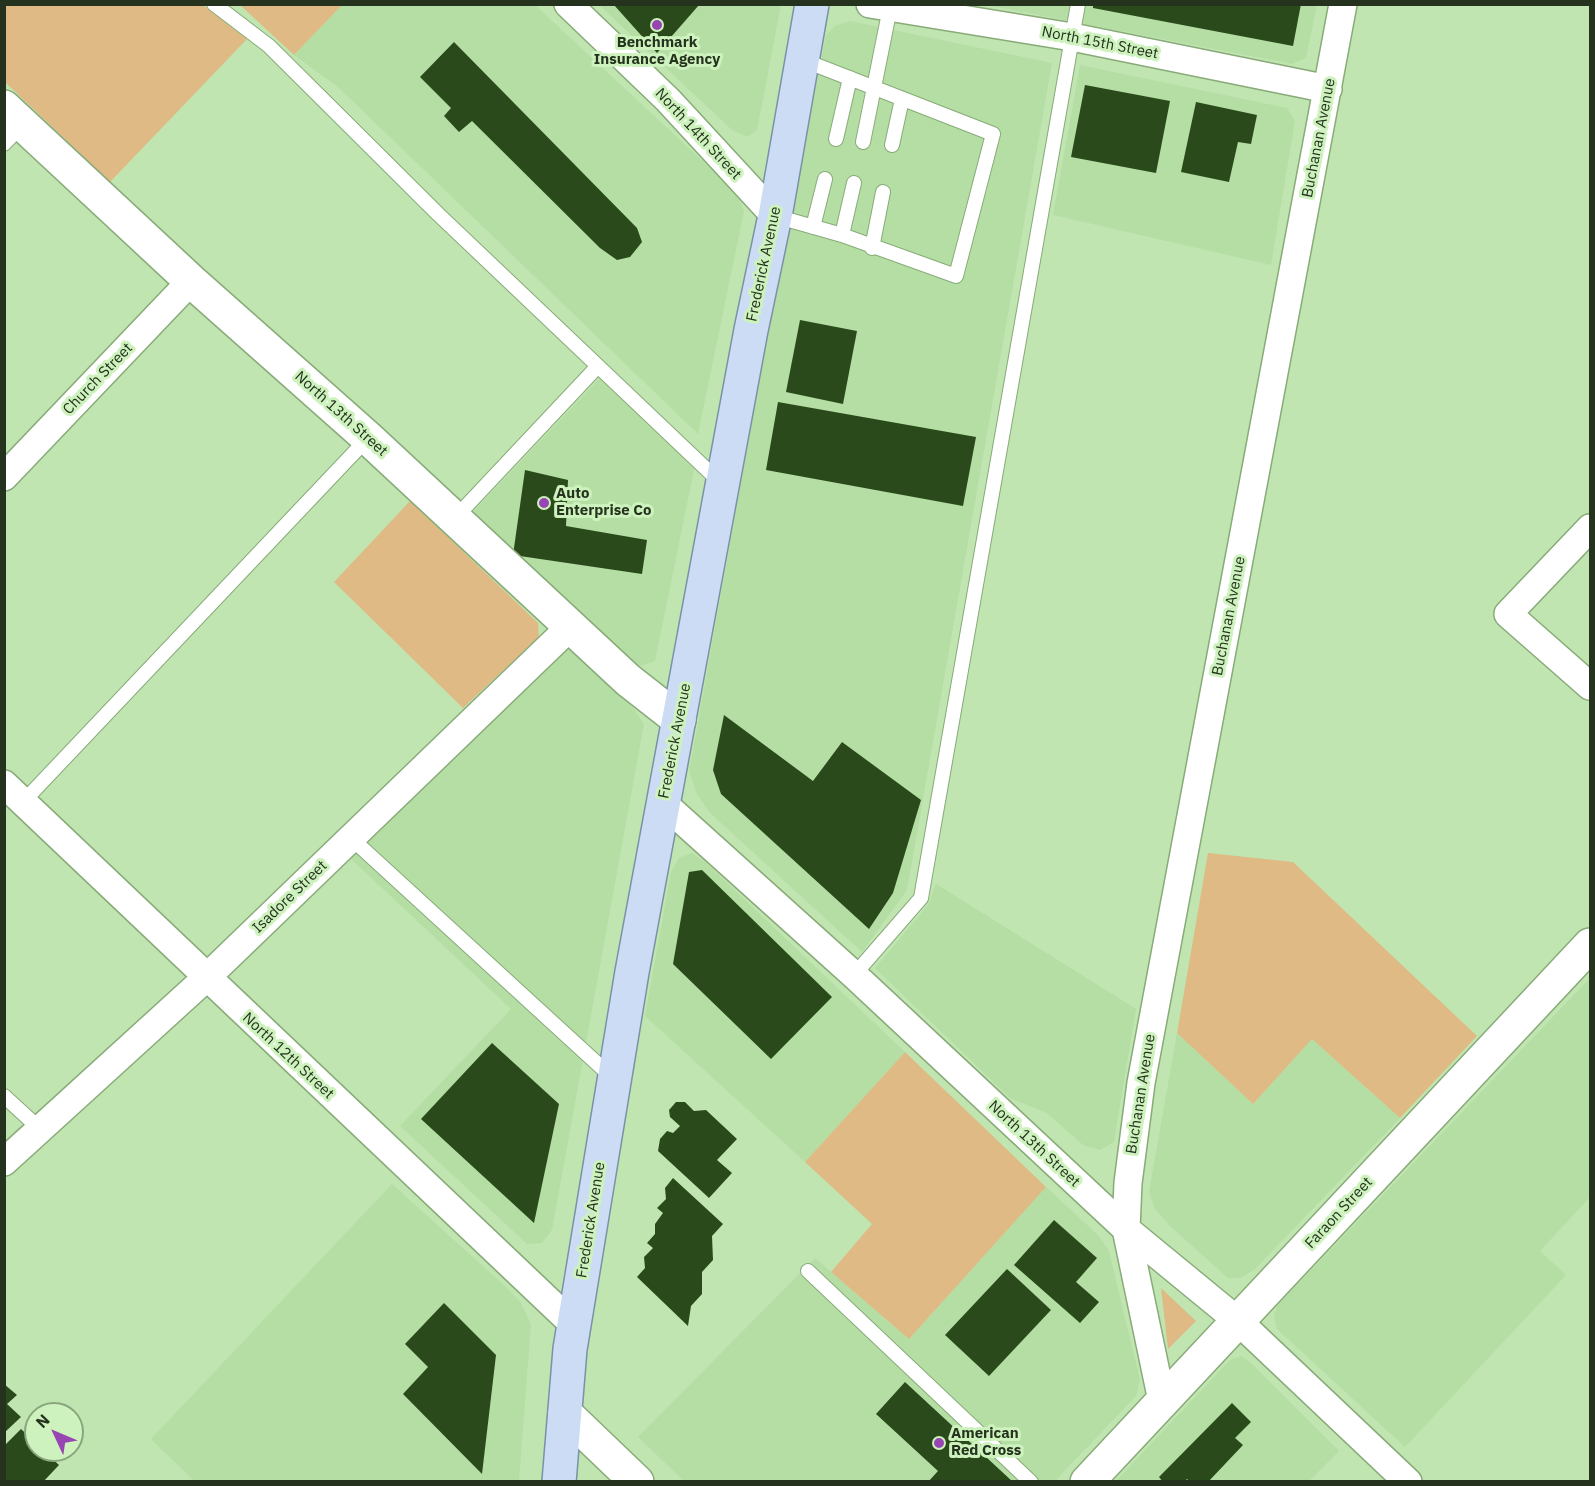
<!DOCTYPE html>
<style>
body{margin:0}
#map{position:relative;width:1595px;height:1486px;overflow:hidden;background:#c0e5b1;font-family:"IBM Plex Sans",sans-serif}
canvas{display:block}
.frame{position:absolute;inset:0;border:6px solid #24321e;pointer-events:none}
.north{position:absolute;left:24px;top:1402px;width:60px;height:60px;box-sizing:border-box;background:#cdf2bd;border:2px solid #89a57d;border-radius:50%;rotate:314deg;font-size:16px;font-weight:700;line-height:24px;text-align:center;color:#24321e}
.north::after{content:'';display:block;margin:auto;width:21px;height:27px;background:#9845b4;clip-path:polygon(50% 0,100% 100%,50% 72%,0 100%)}
</style>
<div id="map">
<canvas width="1595" height="1486"></canvas>
<div class="frame"></div>
<div class="north">N</div>
</div>
<script>
const g = document.querySelector('canvas').getContext('2d');
g.lineJoin = 'round';
function paint(path, color) { g.fillStyle = color; g.fill(path, 'evenodd'); }
const toPath = rows => new Path2D(rows.map(r => 'M' + r).join(''));
function trace(path, color, width, dash) { g.strokeStyle = color; g.lineWidth = width; g.lineCap = dash ? 'butt' : 'round'; g.setLineDash(dash || []); g.stroke(path); }
function label(font, color, halo, rows, align = 'center') {
  g.font = font + ' "IBM Plex Sans",sans-serif'; g.lineWidth = 6; g.setLineDash([]); g.textBaseline = 'middle'; g.strokeStyle = halo; g.fillStyle = color; for (const [text, x, y, turn = 0] of rows) {
    g.save(); g.translate(x, y); g.rotate((+turn || 0) * Math.PI / 180); g.textAlign = isNaN(turn) ? turn : align; if (halo) g.strokeText(text, 0, 0); g.fillText(text, 0, 0); g.restore();
  }
}
const built = toPath([
 [342,5,535,5,736,192,744,211,698,434,338,87,294,55],
 [599,5,781,5,757,130,747,137,732,130],
 [987,5,1317,5,1306,58,1292,64],
 [850,21,1052,63,907,890,862,952,710,813,697,794,689,772,783,249,826,35,835,26],
 [1080,65,1287,108,1295,121,1271,265,1053,215],
 [600,378,695,465,655,661,640,666,623,660,471,514],
 [567,646,633,708,644,724,552,1230,542,1243,527,1244,400,1126,511,1009,349,857],
 [692,853,705,862,905,1052,805,1162,645,1016,671,872,679,858],
 [936,884,1136,1009,1114,1142,1100,1150,1083,1145,1047,1113,1010,1098,875,968,928,905],
 [1590,978,1590,1197,1540,1251,1566,1275,1405,1447,1277,1329,1274,1317,1277,1306],
 [1177,1033,1253,1104,1312,1039,1400,1118,1255,1269,1240,1278,1228,1278,1170,1226,1155,1209,1149,1192],
 [392,1184,506,1287,521,1303,531,1324,519,1481,194,1481,151,1439],
 [1046,1187,1098,1235,1109,1251,1140,1380,1136,1396,1055,1481,684,1481,638,1437,815,1258,909,1339],
 [1241,1356,1250,1362,1339,1451,1309,1481,1115,1482,1230,1360]
]);
const green = toPath([
 [4,5,203,5,247,39,110,182,5,82],
 [240,5,342,5,294,55],
 [410,501,538,623,539,637,463,708,334,582],
 [1208,853,1293,862,1477,1036,1400,1118,1312,1039,1253,1104,1177,1033],
 [905,1052,1046,1187,909,1339,831,1272,872,1224,805,1162],
 [1161,1288,1196,1321,1168,1349]
]);
const building = toPath([
 [1093,4,1301,4,1293,46,1093,8],
 [614,5,699,5,657,53],
 [454,42,637,228,642,242,630,257,617,260,600,248,472,121,459,132,444,116,451,108,420,77],
 [1085,85,1170,101,1156,173,1071,157],
 [1196,102,1257,115,1251,144,1238,142,1229,182,1181,172],
 [800,320,857,331,843,404,786,392],
 [778,402,976,437,963,506,766,470],
 [525,470,568,480,566,526,647,540,642,574,513,555],
 [724,715,813,781,842,742,921,800,893,893,869,929,721,794,713,770],
 [702,870,832,997,771,1059,673,964,689,872],
 [492,1043,559,1104,534,1223,421,1119],
 [676,1102,685,1102,694,1111,706,1110,737,1139,717,1160,732,1173,709,1198,658,1151,660,1139,667,1131,673,1133,680,1126,670,1117,669,1110],
 [673,1178,723,1224,712,1236,713,1260,702,1272,702,1294,691,1306,688,1326,637,1277,645,1268,644,1257,653,1248,647,1243,655,1234,655,1224,663,1213,657,1208,666,1199,665,1188],
 [1054,1220,1097,1258,1076,1282,1099,1302,1080,1323,1014,1265],
 [1007,1269,1051,1310,989,1376,945,1335],
 [444,1303,496,1355,482,1474,403,1394,428,1367,405,1344],
 [905,1382,1013,1482,928,1482,938,1471,876,1414],
 [4,1384,17,1395,7,1404,21,1417,4,1433],
 [1232,1403,1251,1422,1235,1438,1243,1445,1208,1482,1190,1482,1187,1479,1184,1482,1163,1482,1159,1477],
 [21,1429,36,1443,36,1450,43,1450,59,1465,43,1482,4,1482,4,1446]
]);
const service = toPath([
 [214,4,269,46,438,214,721,483],
 [836,139,850,78],
 [863,142,890,8],
 [4,144,23,124],
 [892,145,902,99],
 [775,216,842,235,956,276,993,134,803,60],
 [813,227,825,179],
 [842,235,854,183],
 [872,248,883,192],
 [455,518,598,366],
 [23,802,368,438],
 [351,838,613,1078],
 [854,975,921,898,1078,4],
 [4,1096,40,1129],
 [808,1271,1031,1482]
]);
const minor = toPath([
 [568,4,668,100,775,216],
 [870,4,1072,37,1328,89],
 [4,477,191,281],
 [1590,528,1508,614,1590,686],
 [4,784,574,1325],
 [663,803,854,975,1126,1229,1238,1321,1408,1482],
 [4,1162,206,978,571,626],
 [1162,1401,1126,1229,1128,1183,1141,1083,1343,4]
]);
const tertiary = toPath([
 [4,107,191,281,368,438,628,680,679,720],
 [565,1413,637,1482]
]);
const secondary = toPath([
 [1087,1482,1590,945]
]);
const primary = toPath([
 [559,1482,570,1349,632,972,751,330,775,216,812,4]
]);
const markers = [
 [657,25,6,"#9845b4"],
 [544,503,6,"#9845b4"],
 [939,1443,6,"#9845b4"]
];
const poiNames = [
 ["Benchmark",657,43,"center"],
 ["Insurance Agency",657,60,"center"],
 ["Auto",556,494],
 ["Enterprise Co",556,511],
 ["American",951,1434],
 ["Red Cross",951,1451]
];
const streetNames = [
 ["North 15th Street",1100,43,11],
 ["North 14th Street",698,134,47],
 ["Buchanan Avenue",1319,138,-79],
 ["Frederick Avenue",764,264,-78],
 ["Church Street",98,379,-46],
 ["North 13th Street",341,414,42],
 ["Buchanan Avenue",1229,616,-79],
 ["Frederick Avenue",675,741,-79],
 ["Isadore Street",290,897,-44],
 ["North 12th Street",288,1056,43],
 ["Buchanan Avenue",1141,1094,-81],
 ["North 13th Street",1034,1144,43],
 ["Faraon Street",1339,1213,-47],
 ["Frederick Avenue",591,1220,-81]
];
paint(built, '#b4dea3');
paint(green, '#dfba85');
paint(building, '#2b4a1c');
trace(service, '#88ab79', 16);
trace(minor, '#88ab79', 30);
trace(tertiary, '#88ab79', 36);
trace(secondary, '#88ab79', 36);
trace(primary, '#7a92a5', 36);
trace(service, '#fff', 14);
trace(minor, '#fff', 27);
trace(tertiary, '#fff', 33);
trace(secondary, '#fff', 33);
trace(primary, '#cbdcf4', 33);
for (const [x, y, r, color] of markers) { const dot = new Path2D(); dot.arc(x, y, r, 0, 2 * Math.PI); g.fillStyle = color; g.fill(dot); trace(dot, '#cdf2bd', 2); }
label('bold 15px', '#24321e', '#cdf2bd', poiNames, 'left');
label('15px', '#24321e', '#cdf2bd', streetNames);
</script>
